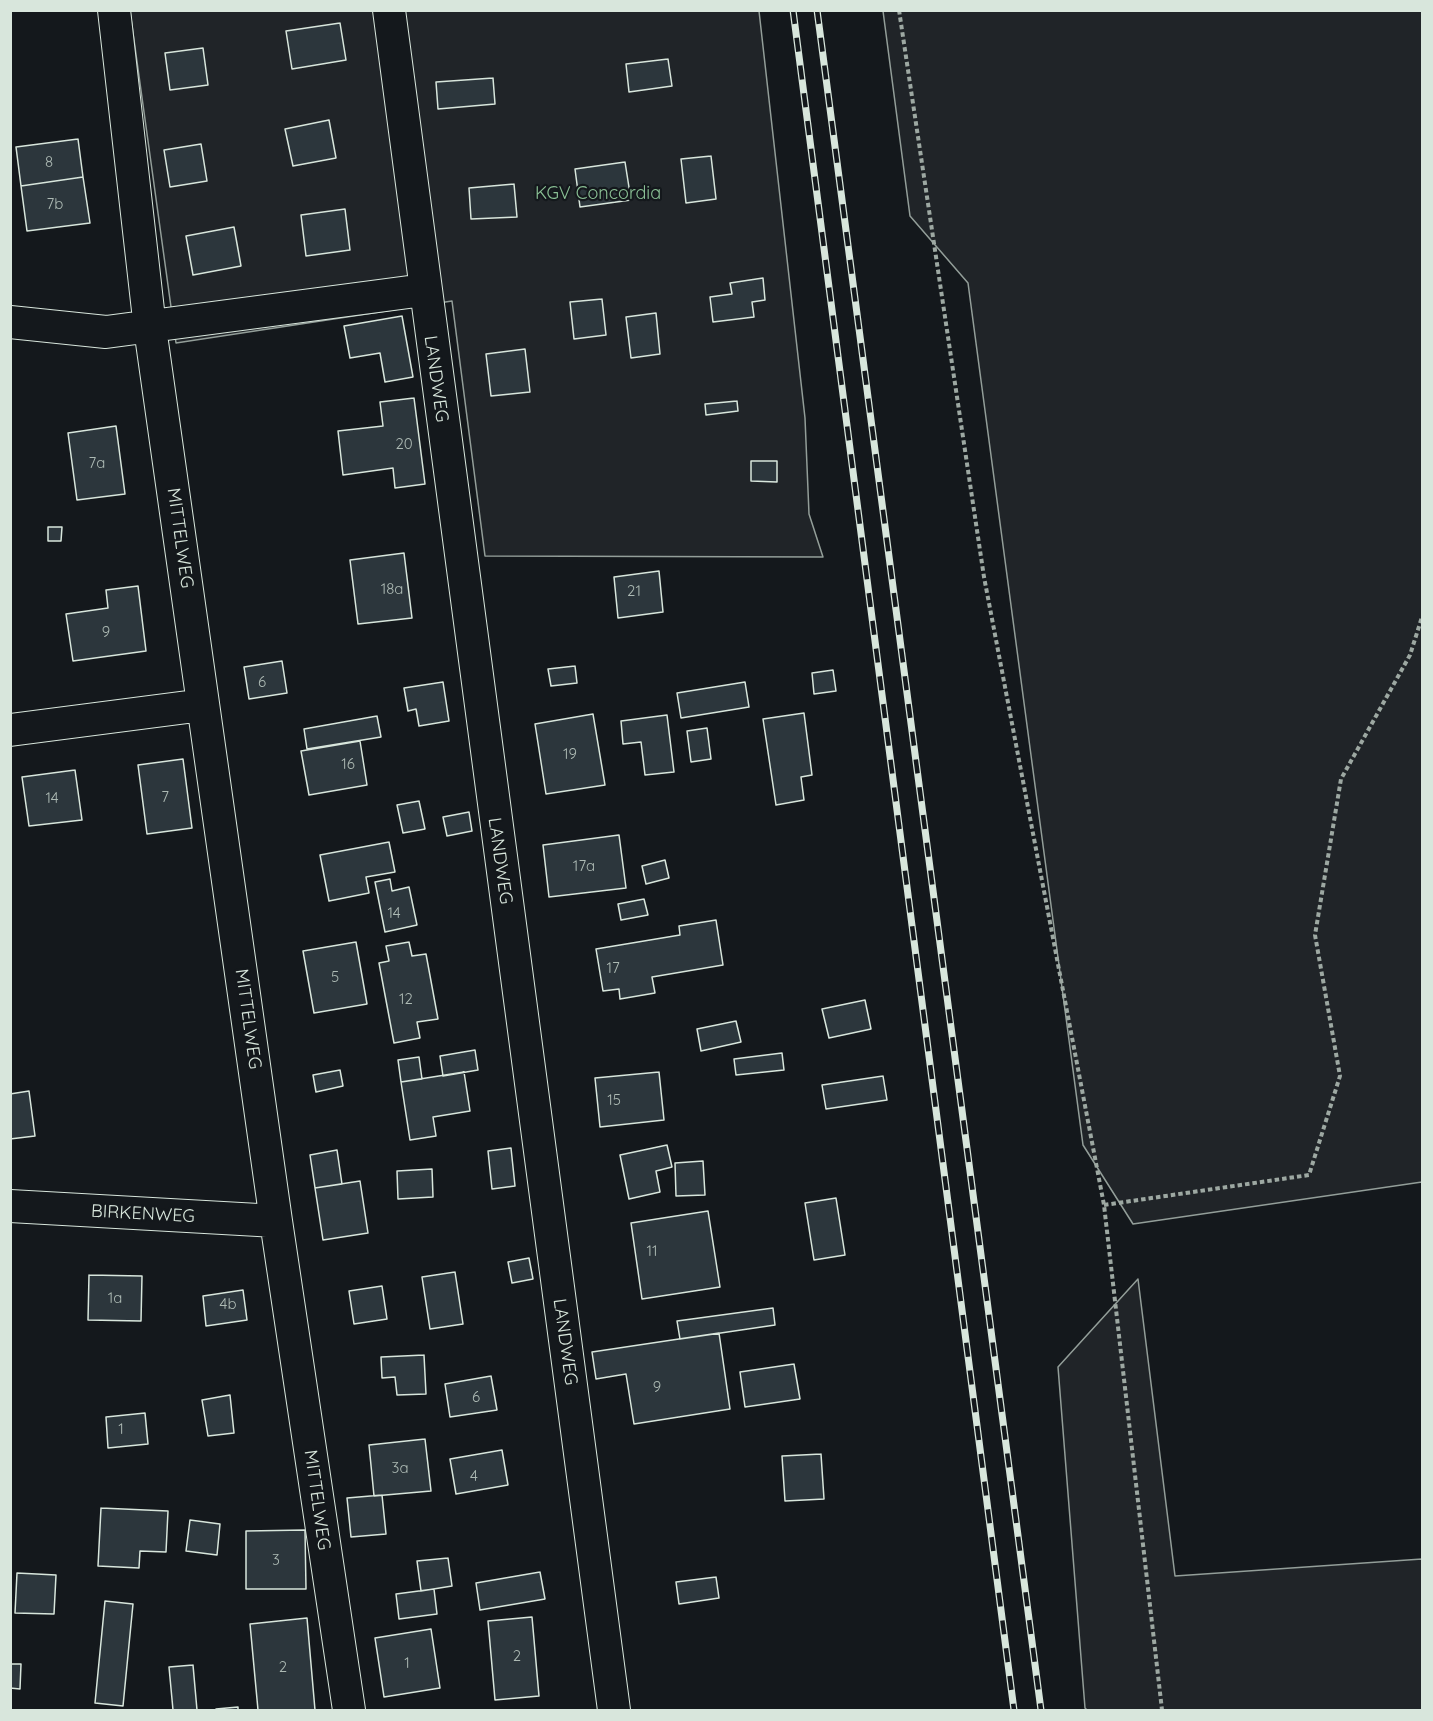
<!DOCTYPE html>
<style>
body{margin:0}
#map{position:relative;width:1433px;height:1721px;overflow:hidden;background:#14181c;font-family:Quicksand,sans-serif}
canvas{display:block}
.frame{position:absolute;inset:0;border:12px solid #d8e6dc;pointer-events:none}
</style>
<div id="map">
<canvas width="1433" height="1721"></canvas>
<div class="frame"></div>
</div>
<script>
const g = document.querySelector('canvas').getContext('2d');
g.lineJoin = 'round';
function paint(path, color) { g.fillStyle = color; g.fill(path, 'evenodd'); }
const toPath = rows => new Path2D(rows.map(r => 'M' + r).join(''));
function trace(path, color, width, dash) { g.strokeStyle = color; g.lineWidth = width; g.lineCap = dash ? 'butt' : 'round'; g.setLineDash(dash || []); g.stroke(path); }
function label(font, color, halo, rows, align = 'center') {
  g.font = font + ' Quicksand,sans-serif'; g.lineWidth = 4.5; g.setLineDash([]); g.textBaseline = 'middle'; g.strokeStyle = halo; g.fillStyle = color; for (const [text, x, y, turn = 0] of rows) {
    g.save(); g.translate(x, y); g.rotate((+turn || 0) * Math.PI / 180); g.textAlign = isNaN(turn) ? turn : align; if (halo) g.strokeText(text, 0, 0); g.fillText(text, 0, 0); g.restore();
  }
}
const green = toPath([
 [130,11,759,11,805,418,809,514,823,557,485,556,452,301,176,343,130,11],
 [883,11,1422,11,1422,1182,1133,1224,1083,1145,968,283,910,216,883,11],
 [1138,1279,1175,1576,1422,1559,1422,1710,1087,1710,1085,1708,1058,1367,1138,1279]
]);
const building = toPath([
 [340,23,346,60,292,69,286,31,340,23],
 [203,48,208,85,170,90,165,53,203,48],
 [668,59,672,86,629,92,626,64,668,59],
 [493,78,495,104,438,109,436,82,493,78],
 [329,120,336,158,293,166,285,129,329,120],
 [78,139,83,177,21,186,16,147,78,139],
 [201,144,207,181,170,187,164,150,201,144],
 [711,156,716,199,686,203,681,159,711,156],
 [625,162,631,200,580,207,575,169,625,162],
 [83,177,90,223,27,231,21,186,83,177],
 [514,184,517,217,471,219,469,188,514,184],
 [345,209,350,250,306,256,301,215,345,209],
 [234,227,241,266,193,275,186,236,234,227],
 [763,278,765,300,752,302,754,317,713,322,710,297,732,294,730,283,763,278],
 [602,299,606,335,574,339,570,302,602,299],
 [656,313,660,354,631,358,626,317,656,313],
 [402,316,413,377,385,382,380,353,350,358,344,326,402,316],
 [525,349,530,392,491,396,486,354,525,349],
 [414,398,425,484,395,488,393,468,343,475,338,431,383,426,380,402,414,398],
 [737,401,738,411,706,415,705,404,737,401],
 [116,426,125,494,77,500,68,433,116,426],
 [751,461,777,461,777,482,751,481,751,461],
 [48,527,62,527,61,541,48,541,48,527],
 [404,553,412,618,358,624,350,560,404,553],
 [659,571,663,612,618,618,614,577,659,571],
 [138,586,146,651,73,661,66,614,108,608,106,590,138,586],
 [282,661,287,693,249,699,244,667,282,661],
 [575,666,577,683,551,686,548,669,575,666],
 [833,670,836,691,814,694,812,673,833,670],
 [443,682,449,721,419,726,416,709,408,711,404,688,443,682],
 [745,682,749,707,681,718,677,693,745,682],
 [804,713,812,775,801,777,804,800,776,805,763,719,804,713],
 [593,714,605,785,546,794,535,724,593,714],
 [667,715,674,772,645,775,641,742,623,744,621,721,667,715],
 [377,716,381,737,307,749,304,729,377,716],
 [707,728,711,759,691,762,687,731,707,728],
 [360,741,367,785,309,795,301,751,360,741],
 [183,759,192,828,147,834,138,765,183,759],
 [75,770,82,820,29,826,22,777,75,770],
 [419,801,425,829,403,833,397,805,419,801],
 [469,812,472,831,447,836,443,817,469,812],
 [619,835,626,888,549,897,543,845,619,835],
 [389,842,395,872,366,877,369,893,329,901,320,855,389,842],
 [665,860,669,878,646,884,642,866,665,860],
 [390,879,392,891,409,887,417,925,385,932,375,882,390,879],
 [644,899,648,915,621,920,618,904,644,899],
 [716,920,723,965,652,977,655,993,620,999,619,989,603,991,596,949,680,935,679,926,716,920],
 [356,942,367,1004,314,1013,303,951,356,942],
 [409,942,412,956,426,954,438,1019,417,1022,420,1038,394,1043,379,963,389,961,386,946,409,942],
 [865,1000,871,1029,829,1038,822,1009,865,1000],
 [736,1021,741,1042,701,1051,697,1029,736,1021],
 [475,1050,478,1070,443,1076,440,1056,475,1050],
 [782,1053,784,1070,736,1075,734,1059,782,1053],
 [419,1057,422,1079,401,1082,398,1060,419,1057],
 [340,1070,343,1086,316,1092,313,1075,340,1070],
 [464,1072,470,1111,433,1117,436,1136,410,1140,401,1082,464,1072],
 [659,1072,664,1120,600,1127,595,1078,659,1072],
 [883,1076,887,1100,826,1109,822,1085,883,1076],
 [29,1091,35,1136,10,1139,10,1094,29,1091],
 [667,1145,672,1167,656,1171,660,1192,629,1199,620,1155,667,1145],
 [511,1148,515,1186,492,1189,488,1151,511,1148],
 [337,1150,342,1184,315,1188,310,1155,337,1150],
 [703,1161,705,1195,676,1196,675,1163,703,1161],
 [432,1169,433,1197,398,1199,397,1171,432,1169],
 [360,1181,368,1233,323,1240,315,1188,360,1181],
 [836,1198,845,1255,814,1260,805,1203,836,1198],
 [708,1211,720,1287,642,1299,631,1223,708,1211],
 [529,1258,533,1279,512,1283,508,1262,529,1258],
 [455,1272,463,1324,430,1329,422,1277,455,1272],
 [89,1275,142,1276,141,1321,88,1320,89,1275],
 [382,1286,387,1319,354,1324,349,1291,382,1286],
 [243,1290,247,1320,206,1326,203,1296,243,1290],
 [773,1308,775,1325,680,1339,677,1321,773,1308],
 [719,1333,730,1409,634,1424,626,1374,596,1379,592,1352,719,1333],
 [424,1355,426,1394,397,1395,395,1377,382,1378,381,1357,424,1355],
 [794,1364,800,1399,745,1407,740,1372,794,1364],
 [491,1376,497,1410,450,1417,445,1384,491,1376],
 [230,1395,234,1433,208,1436,202,1400,230,1395],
 [145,1413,148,1444,108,1448,106,1417,145,1413],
 [425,1439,431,1491,374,1496,369,1445,425,1439],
 [502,1450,508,1485,456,1494,450,1459,502,1450],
 [821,1454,824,1499,785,1501,782,1456,821,1454],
 [382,1495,386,1534,351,1537,347,1498,382,1495],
 [101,1508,168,1511,166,1552,140,1551,139,1568,98,1566,101,1508],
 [190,1520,220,1524,217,1555,186,1551,190,1520],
 [305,1530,306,1589,246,1589,246,1531,305,1530],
 [448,1558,452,1586,421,1591,417,1561,448,1558],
 [540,1572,545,1599,480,1610,476,1583,540,1572],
 [17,1573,56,1575,54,1614,15,1613,17,1573],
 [716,1577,719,1598,679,1604,676,1582,716,1577],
 [434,1589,437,1614,399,1619,396,1594,434,1589],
 [105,1601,133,1604,123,1706,95,1703,105,1601],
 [532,1617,539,1696,495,1700,488,1621,532,1617],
 [307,1618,315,1710,258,1710,250,1624,307,1618],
 [431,1629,440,1688,384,1697,375,1638,431,1629],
 [10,1664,21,1664,20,1689,10,1688,10,1664],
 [193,1665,197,1710,173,1710,169,1667,193,1665],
 [238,1707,238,1710,216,1710,216,1709,238,1707]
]);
const path = toPath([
 [899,10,984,577,1104,1205,1162,1710],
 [1104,1205,1309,1175,1340,1076,1315,935,1341,779,1410,655,1422,617]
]);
const minor = toPath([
 [114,10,150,328,276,1221,349,1710],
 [389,10,614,1710],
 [10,322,106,332,424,290],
 [10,730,203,705],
 [10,1206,276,1221]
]);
const rail = toPath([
 [793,10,1014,1710],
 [817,10,1041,1710]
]);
const numberNames = [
 ["8",49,162],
 ["7b",55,204],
 ["20",404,444],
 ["7a",97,463],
 ["18a",392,589],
 ["21",634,591],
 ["9",106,632],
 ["6",262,682],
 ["19",570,754],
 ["16",348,764],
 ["7",165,797],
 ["14",52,798],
 ["17a",584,866],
 ["14",394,913],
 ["17",613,968],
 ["5",335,977],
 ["12",406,999],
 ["15",614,1100],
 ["11",652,1251],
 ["1a",115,1298],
 ["4b",228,1304],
 ["9",657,1387],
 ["6",476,1397],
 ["1",121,1429],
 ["3a",400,1468],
 ["4",474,1476],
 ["3",276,1560],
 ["2",517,1656],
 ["1",407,1663],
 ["2",283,1667]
];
const parkNames = [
 ["KGV Concordia",598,194]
];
const streetNames = [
 ["LANDWEG",436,379,82],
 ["MITTELWEG",180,538,82],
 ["LANDWEG",500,861,82],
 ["MITTELWEG",248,1019,82],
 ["BIRKENWEG",143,1214,3],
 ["LANDWEG",565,1342,82],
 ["MITTELWEG",317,1500,82]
];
paint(green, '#202428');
trace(green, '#939e99', 1.5);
paint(building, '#2c363c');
trace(building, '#d8e6dc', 1.5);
trace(minor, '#d8e6dc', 34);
trace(path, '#9da8a2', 4, [4.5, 3]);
trace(minor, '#14181c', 32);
trace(rail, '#d8e6dc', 7);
trace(rail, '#14181c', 4.5, [14]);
label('15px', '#adbab4', null, numberNames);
label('18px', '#8ac095', '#14181c', parkNames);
label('18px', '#d8e6dc', '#14181c', streetNames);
</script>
